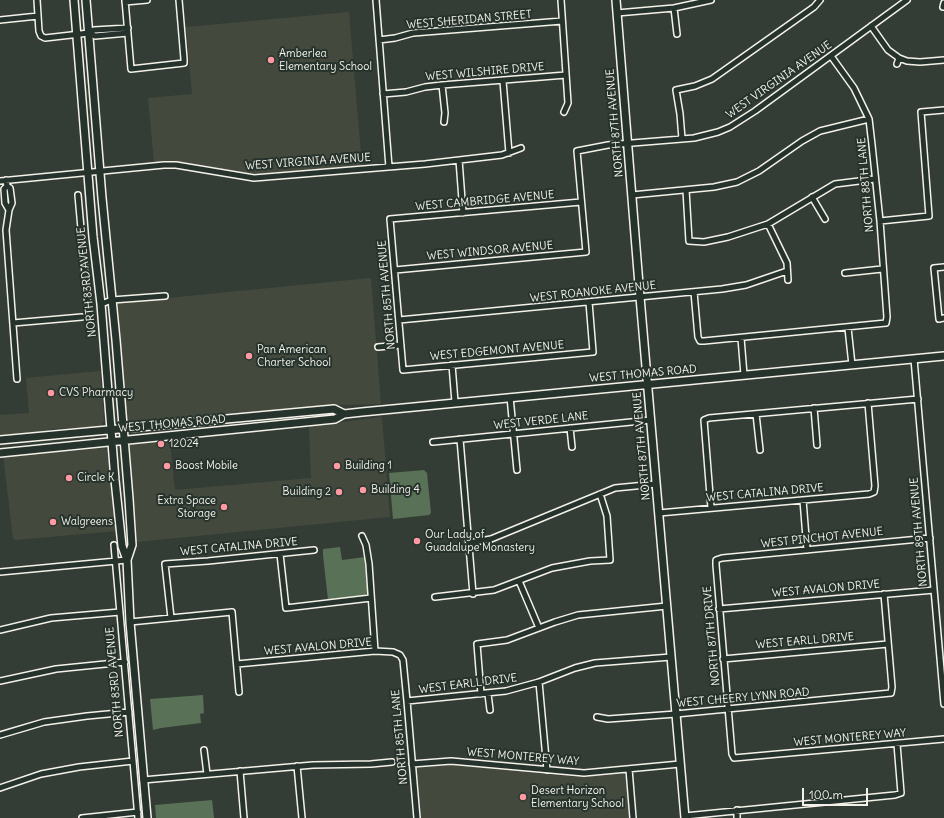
<!DOCTYPE html>
<style>
body{margin:0}
#map{position:relative;width:944px;height:818px;overflow:hidden;background:#343d35;font-family:Delius,sans-serif}
canvas{display:block}
.scale{position:absolute;left:802px;top:788px;width:66px;height:18px;box-sizing:border-box;border:2px solid #f4f1e8;border-top:0;padding-left:5px;font-size:12px;line-height:14px;white-space:nowrap;color:#f4f1e8;-webkit-text-stroke:3px #26332d;paint-order:stroke}
</style>
<div id="map">
<canvas width="944" height="818"></canvas>
<div class="scale">100 m</div>
</div>
<script>
const g = document.querySelector('canvas').getContext('2d');
g.lineJoin = 'round';
function paint(path, color) { g.fillStyle = color; g.fill(path, 'evenodd'); }
const toPath = rows => new Path2D(rows.map(r => 'M' + r).join(''));
function trace(path, color, width, dash) { g.strokeStyle = color; g.lineWidth = width; g.lineCap = dash ? 'butt' : 'round'; g.setLineDash(dash || []); g.stroke(path); }
function label(font, color, halo, rows, align = 'center') {
  g.font = font + ' Delius,sans-serif'; g.lineWidth = 4; g.setLineDash([]); g.textBaseline = 'middle'; g.strokeStyle = halo; g.fillStyle = color; for (const [text, x, y, turn = 0] of rows) {
    g.save(); g.translate(x, y); g.rotate((+turn || 0) * Math.PI / 180); g.textAlign = isNaN(turn) ? turn : align; if (halo) g.strokeText(text, 0, 0); g.fillText(text, 0, 0); g.restore();
  }
}
const built = toPath([
 [349,12,362,166,252,174,180,162,154,162,148,98,192,94,186,27],
 [371,278,381,404,335,405,134,423,129,423,126,420,117,303],
 [100,371,104,420,101,426,51,429,36,433,0,437,0,415,29,413,26,378],
 [382,417,390,517,136,542,128,450,128,447,132,443,170,442,175,490,311,478,309,426],
 [102,448,107,449,110,452,110,481,112,487,117,531,15,540,13,538,3,455,38,454],
 [452,765,578,777,624,774,626,777,629,818,421,818,417,768]
]);
const green = toPath([
 [424,470,427,473,431,513,429,515,393,519,389,473],
 [340,547,342,560,365,557,368,592,364,596,328,600,323,555,323,549],
 [203,695,204,713,200,714,201,723,161,728,153,730,150,699],
 [212,800,214,818,156,818,155,805]
]);
const street = toPath([
 [37,0,39,31,41,36,45,38,89,33,95,36,128,33],
 [125,0,131,69,184,63,184,59,179,0],
 [376,0,389,167],
 [561,0,568,103,564,112],
 [125,2,147,0],
 [943,7,944,3],
 [674,8,677,34],
 [617,13,674,8,711,0],
 [0,20,38,16],
 [871,26,888,50,899,58,907,61,920,62,944,60],
 [89,33,94,30,128,28],
 [379,40,395,38,413,33,562,21],
 [897,64,899,58],
 [503,81,509,153],
 [442,85,445,113,444,122],
 [383,94,406,92,425,87,442,85,566,75],
 [682,139,680,114,676,90,695,86,712,79,814,7,820,0],
 [459,160,463,213],
 [6,180,7,186,10,188,12,203,9,210,5,203,4,189,7,186],
 [0,181,164,165,176,165,254,178,425,164,502,155,521,148],
 [686,190,689,241,704,242,728,237,768,224,835,184,875,179],
 [78,195,88,307],
 [632,195,714,187,737,182,759,171,802,141,820,131,869,119],
 [812,197,825,219],
 [581,202,390,219,403,370,593,352,589,302],
 [9,210,6,230,17,379],
 [880,221,929,216,921,112,944,110],
 [768,224,787,263,788,280],
 [944,267,934,268,939,319,944,318],
 [395,270,586,252,577,151,608,145,694,138,718,132,730,127,755,111,907,0],
 [845,273,882,269],
 [694,292,698,337,700,341,704,341,886,323,887,317,880,221,872,145,869,119,854,88,831,56],
 [101,304,112,300,165,296],
 [399,320,722,289,746,285,787,271],
 [13,323,82,317],
 [848,328,852,365],
 [741,338,744,375],
 [378,347,401,345],
 [914,359,944,704],
 [452,365,455,402],
 [510,397,517,470],
 [814,408,817,445],
 [756,414,760,450],
 [570,428,572,447],
 [460,439,473,594],
 [433,442,651,420],
 [803,500,807,550],
 [711,508,704,420,709,418,918,399],
 [659,513,869,494,874,492,875,486,868,403],
 [362,536,366,545,369,564,375,651],
 [930,538,722,558,716,560,716,565,732,754,734,758,944,739],
 [469,543,491,539,615,488,656,484],
 [114,545,138,818],
 [280,554,286,608,371,598],
 [0,572,127,560],
 [519,581,539,628],
 [435,597,494,590,552,568,590,561,610,560,607,516,600,494],
 [719,609,934,590],
 [171,618,165,564,208,561,314,550],
 [130,622,232,612,239,692],
 [0,630,51,618,120,612],
 [723,659,888,644],
 [237,664,375,651,393,652,400,655,403,660,407,701,417,818],
 [0,681,56,669,125,662],
 [539,682,547,770],
 [481,694,477,644,507,640,555,622,578,615,667,606],
 [488,694,490,710],
 [407,701,506,691,539,682,575,668,595,663,671,657],
 [597,717,608,719,676,714,891,693,892,687,884,594],
 [0,735,44,722,87,716,129,712],
 [204,750,207,774],
 [412,764,451,761,584,773,680,764],
 [297,766,302,818],
 [629,769,633,818],
 [240,771,244,818],
 [143,780,313,765,371,764,392,762],
 [0,788,41,774,79,767,133,761],
 [737,810,737,818],
 [685,816,895,795,901,793,897,744],
 [82,818,138,812]
]);
const secondary = toPath([
 [74,0,93,237,101,304,115,480,122,546,127,560,130,622,147,818],
 [86,0,102,198,116,340,129,499,132,545,127,560],
 [616,0,640,297,685,818],
 [0,440,334,409,344,414,362,412,944,356],
 [0,453,335,419,344,414]
]);
const markers = [
 [271,60,4,"#ff9aa2"],
 [249,356,4,"#ff9aa2"],
 [51,393,4,"#ff9aa2"],
 [161,444,4,"#ff9aa2"],
 [167,466,4,"#ff9aa2"],
 [337,466,4,"#ff9aa2"],
 [69,478,4,"#ff9aa2"],
 [363,490,4,"#ff9aa2"],
 [339,492,4,"#ff9aa2"],
 [224,507,4,"#ff9aa2"],
 [53,522,4,"#ff9aa2"],
 [417,541,4,"#ff9aa2"],
 [523,797,4,"#ff9aa2"]
];
const streetNames = [
 ["WEST SHERIDAN STREET",469,20,-5],
 ["WEST WILSHIRE DRIVE",485,72,-5],
 ["WEST VIRGINIA AVENUE",779,80,-35],
 ["NORTH 87TH AVENUE",615,123,-95],
 ["WEST VIRGINIA AVENUE",308,162,-4],
 ["NORTH 88TH LANE",866,185,-95],
 ["WEST CAMBRIDGE AVENUE",485,201,-5],
 ["WEST WINDSOR AVENUE",490,251,-5],
 ["NORTH 83RD AVENUE",87,282,-96],
 ["WEST ROANOKE AVENUE",593,292,-6],
 ["NORTH 85TH AVENUE",387,295,-95],
 ["WEST EDGEMONT AVENUE",497,351,-5],
 ["WEST THOMAS ROAD",643,374,-5],
 ["WEST VERDE LANE",541,421,-6],
 ["WEST THOMAS ROAD",172,424,-5],
 ["NORTH 87TH AVENUE",642,446,-95],
 ["WEST CATALINA DRIVE",765,493,-5],
 ["NORTH 89TH AVENUE",919,532,-95],
 ["WEST PINCHOT AVENUE",822,538,-6],
 ["WEST CATALINA DRIVE",239,547,-5],
 ["WEST AVALON DRIVE",826,589,-5],
 ["NORTH 87TH DRIVE",712,636,-95],
 ["WEST EARLL DRIVE",805,641,-5],
 ["WEST AVALON DRIVE",318,647,-5],
 ["NORTH 83RD AVENUE",115,682,-95],
 ["WEST EARLL DRIVE",468,684,-7],
 ["WEST CHEERY LYNN ROAD",743,698,-5],
 ["NORTH 85TH LANE",400,737,-95],
 ["WEST MONTEREY WAY",850,738,-5],
 ["WEST MONTEREY WAY",523,757,5]
];
const poiNames = [
 ["Amberlea",279,54],
 ["Elementary School",279,67],
 ["Pan American",257,350],
 ["Charter School",257,363],
 ["CVS Pharmacy",59,393],
 ["12024",169,444],
 ["Boost Mobile",175,466],
 ["Building 1",345,466],
 ["Circle K",77,478],
 ["Building 4",371,490],
 ["Building 2",331,492,"right"],
 ["Extra Space",216,501,"right"],
 ["Storage",216,514,"right"],
 ["Walgreens",61,522],
 ["Our Lady of",425,535],
 ["Guadalupe Monastery",425,548],
 ["Desert Horizon",531,791],
 ["Elementary School",531,804]
];
paint(built, '#44493e');
paint(green, '#597156');
trace(street, '#f4f1e8', 8);
trace(secondary, '#f4f1e8', 10);
trace(street, '#26332d', 5);
trace(secondary, '#26332d', 7);
for (const [x, y, r, color] of markers) { const dot = new Path2D(); dot.arc(x, y, r, 0, 2 * Math.PI); g.fillStyle = color; g.fill(dot); trace(dot, '#26332d', 1.5); }
label('11px', '#f4f1e8', '#26332d', streetNames);
label('11px', '#f4f1e8', '#26332d', poiNames, 'left');
</script>
